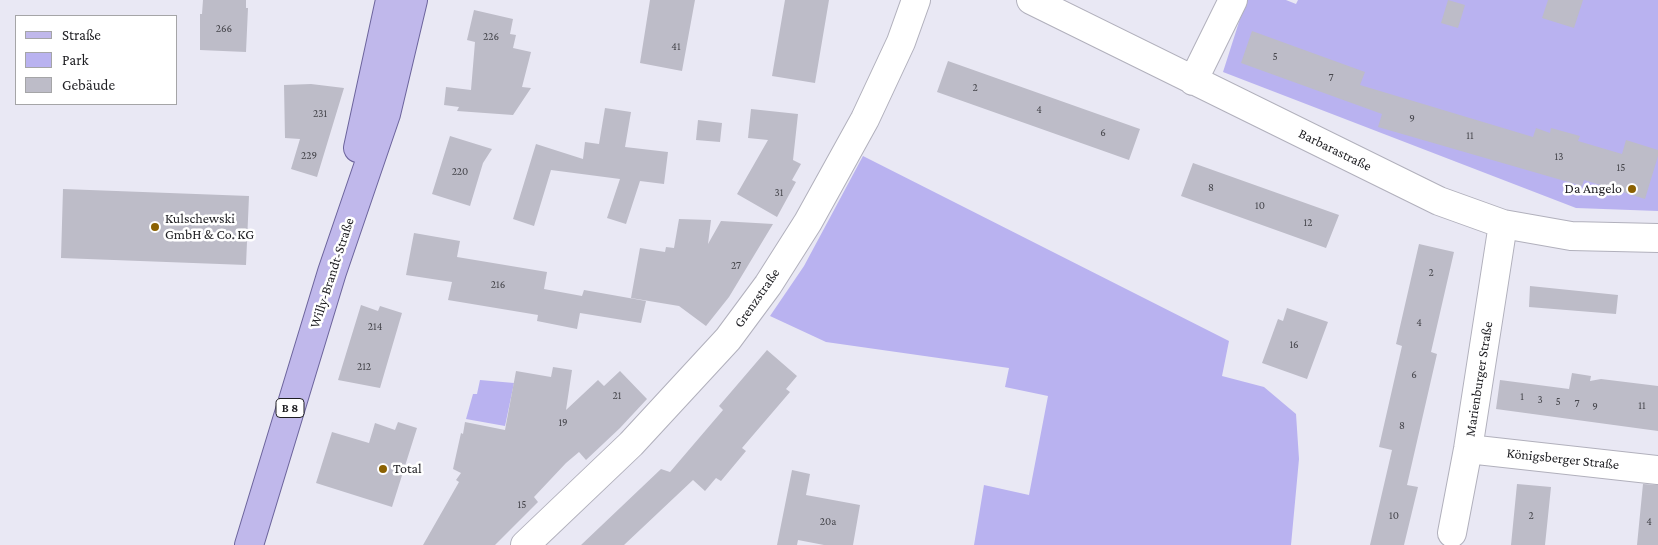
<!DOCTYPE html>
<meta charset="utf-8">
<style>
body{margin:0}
#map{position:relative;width:1658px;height:545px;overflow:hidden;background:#e9e8f4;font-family:"Crimson Pro",serif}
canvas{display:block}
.legend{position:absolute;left:15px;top:15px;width:162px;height:90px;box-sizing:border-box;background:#fff;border:1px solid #a5a5a7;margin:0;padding:6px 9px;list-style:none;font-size:15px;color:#1e1e22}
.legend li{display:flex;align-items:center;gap:10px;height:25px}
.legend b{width:25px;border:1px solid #a5a5a7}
</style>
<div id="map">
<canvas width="1658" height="545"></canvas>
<ul class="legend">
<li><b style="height:6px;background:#c0b8eb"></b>Straße</li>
<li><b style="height:14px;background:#b9b2f0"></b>Park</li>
<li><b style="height:14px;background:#bdbcc8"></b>Gebäude</li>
</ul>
</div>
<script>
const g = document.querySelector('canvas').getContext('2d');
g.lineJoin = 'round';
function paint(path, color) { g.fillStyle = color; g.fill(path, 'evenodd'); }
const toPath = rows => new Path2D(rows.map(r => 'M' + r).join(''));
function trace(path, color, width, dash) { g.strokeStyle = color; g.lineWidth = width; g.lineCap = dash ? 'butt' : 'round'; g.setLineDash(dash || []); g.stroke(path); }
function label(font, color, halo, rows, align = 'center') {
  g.font = font + ' "Crimson Pro",serif'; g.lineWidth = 5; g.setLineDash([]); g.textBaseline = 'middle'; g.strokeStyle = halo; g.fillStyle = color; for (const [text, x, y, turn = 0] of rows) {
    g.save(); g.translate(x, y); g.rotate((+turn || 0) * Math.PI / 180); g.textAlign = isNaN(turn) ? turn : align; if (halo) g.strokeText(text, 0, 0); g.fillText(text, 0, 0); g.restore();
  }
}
const green = toPath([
 [1246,0,1286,0,1296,4,1298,0,1658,0,1658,211,1576,208,1223,72],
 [863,156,1229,341,1222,376,1264,387,1296,414,1299,459,1291,545,974,545,984,485,1029,495,1048,396,1005,387,1009,368,826,342,770,316,804,266],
 [480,380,514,383,505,426,466,419,473,394,477,394]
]);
const building = toPath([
 [203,0,246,0,246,8,248,8,246,52,200,50,200,14,202,14],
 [650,0,695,0,682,71,640,63],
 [785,0,829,0,815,83,772,76],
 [1448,0,1465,5,1458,28,1441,23],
 [1548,0,1583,0,1574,28,1542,18],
 [474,10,513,19,510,34,516,35,513,48,531,52,522,87,531,88,513,115,457,111,459,107,444,105,446,87,471,90,475,42,467,40],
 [1252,31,1365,72,1360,85,1533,137,1536,128,1550,133,1551,128,1580,136,1578,141,1622,154,1626,140,1658,150,1658,156,1645,199,1584,180,1582,186,1378,127,1382,114,1241,63],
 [948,61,1140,129,1129,160,937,92],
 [311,84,344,88,317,177,291,169,300,139,285,138,284,85],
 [605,108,631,112,625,147,668,152,664,184,640,181,626,224,607,218,620,179,551,170,534,226,513,219,536,144,583,159,585,142,599,144],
 [751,109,798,114,793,160,801,164,792,180,796,182,777,217,737,194,768,140,748,138],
 [698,120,722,123,720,142,696,140],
 [450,136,492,149,483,163,470,206,432,194],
 [1193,163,1339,215,1326,248,1181,196],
 [63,189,249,196,246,265,61,258],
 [679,219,711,220,708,244,721,221,773,224,729,297,706,326,679,306,631,298,640,248,665,252,666,247,674,248],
 [414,233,460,241,457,257,547,272,544,289,582,296,584,290,646,301,641,323,580,313,577,329,537,321,538,315,448,300,452,282,406,275],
 [1419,244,1454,252,1431,352,1437,354,1407,485,1418,487,1404,545,1370,545,1392,450,1379,447,1402,346,1396,344],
 [1530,286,1618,295,1616,314,1529,307],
 [361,305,378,311,380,306,402,313,380,388,338,380],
 [1287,308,1328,322,1307,379,1262,363,1278,319,1283,321],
 [767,350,797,376,786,389,790,392,742,448,746,451,721,481,716,478,705,491,693,480,624,545,581,545,661,469,670,472,723,410,719,406],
 [553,367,572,370,566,410,598,380,604,386,620,371,647,399,620,428,586,460,579,452,566,463,534,497,538,502,495,545,423,545,459,482,456,480,461,473,453,469,461,433,463,434,465,422,505,430,516,371,551,377],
 [1572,373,1591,376,1590,381,1601,379,1658,386,1658,431,1496,409,1500,380,1569,389],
 [398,422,417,428,392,507,316,483,332,432,369,443,375,423,395,430],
 [792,470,810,474,806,495,860,505,853,545,824,545,798,540,797,545,777,545],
 [1517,484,1551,487,1545,545,1511,545],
 [1643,484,1658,485,1658,545,1637,545]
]);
const minor = toPath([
 [1031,0,1439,201,1503,224,1571,236,1658,238],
 [1193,81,1233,0],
 [1468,449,1658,470],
 [1452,533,1468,449,1503,224],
 [525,545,631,444,728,339,768,285,808,222,865,119,901,42,916,0]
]);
const major = toPath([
 [358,148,390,0],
 [249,545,332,272,386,114,413,0]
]);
const markers = [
 [1632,189,5,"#8b6102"],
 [155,227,5,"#8b6102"],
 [383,469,5,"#8b6102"]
];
const numberNames = [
 ["266",224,29],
 ["226",491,37],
 ["41",676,47],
 ["5",1275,57],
 ["7",1331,78],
 ["2",975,88],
 ["4",1039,110],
 ["231",320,114],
 ["9",1412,119],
 ["6",1103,133],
 ["11",1470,136],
 ["229",309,156],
 ["13",1559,157],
 ["15",1621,168],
 ["220",460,172],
 ["8",1211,188],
 ["31",779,193],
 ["10",1260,206],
 ["12",1308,223],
 ["27",736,266],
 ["2",1431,273],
 ["216",498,285],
 ["4",1419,323],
 ["214",375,327],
 ["16",1294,345],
 ["212",364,367],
 ["6",1414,375],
 ["21",617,396],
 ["1",1522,397],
 ["3",1540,400],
 ["5",1558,402],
 ["7",1577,404],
 ["11",1642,406],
 ["9",1595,407],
 ["19",563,423],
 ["8",1402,426],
 ["15",522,505],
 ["10",1394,516],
 ["2",1531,516],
 ["20a",828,522],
 ["4",1649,522]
];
const shields = [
 [290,408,28]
];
const shieldNames = [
 ["B 8",290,408]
];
const streetNames = [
 ["Barbarastraße",1335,150,26],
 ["Willy-Brandt-Straße",332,273,-72],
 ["Grenzstraße",757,298,-55],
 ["Marienburger Straße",1479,379,-81],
 ["Königsberger Straße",1563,459,6]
];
const poiNames = [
 ["Da Angelo",1622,189,"right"],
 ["Kulschewski",165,219],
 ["GmbH & Co. KG",165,235],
 ["Total",393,469]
];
paint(green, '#b9b2f0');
paint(building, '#bdbcc8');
trace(minor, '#b1b0bc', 30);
trace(major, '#6c649c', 30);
trace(minor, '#fff', 28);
trace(major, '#c0b8eb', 28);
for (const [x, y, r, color] of markers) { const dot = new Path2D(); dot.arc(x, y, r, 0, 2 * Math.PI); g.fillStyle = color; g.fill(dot); trace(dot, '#fff', 2); }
label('11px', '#46464c', null, numberNames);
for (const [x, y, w] of shields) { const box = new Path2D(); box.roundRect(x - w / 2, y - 9.5, w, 19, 4); g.fillStyle = '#fff'; g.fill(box); trace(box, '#1e1e22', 1); }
label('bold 12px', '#1e1e22', null, shieldNames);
label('14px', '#1e1e22', '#fff', streetNames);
label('14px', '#1e1e22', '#fff', poiNames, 'left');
</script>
